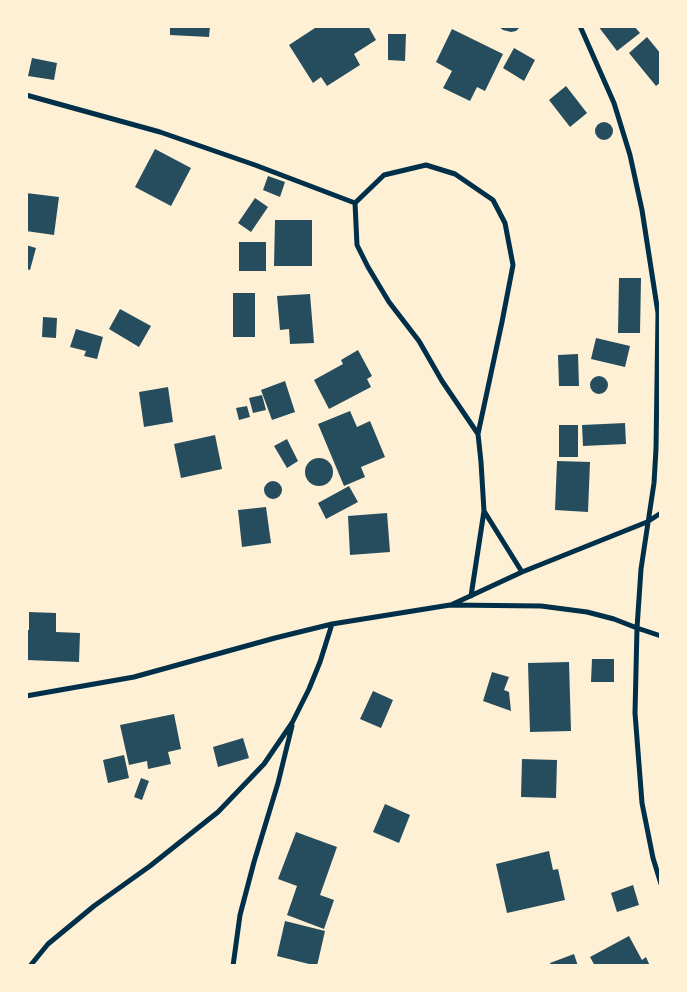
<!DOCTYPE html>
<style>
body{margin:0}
#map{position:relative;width:687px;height:992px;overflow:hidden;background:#fdf0d5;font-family:Roboto,sans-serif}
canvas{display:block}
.frame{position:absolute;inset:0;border:28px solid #fdf0d5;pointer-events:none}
</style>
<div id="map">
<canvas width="687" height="992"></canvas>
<div class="frame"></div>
</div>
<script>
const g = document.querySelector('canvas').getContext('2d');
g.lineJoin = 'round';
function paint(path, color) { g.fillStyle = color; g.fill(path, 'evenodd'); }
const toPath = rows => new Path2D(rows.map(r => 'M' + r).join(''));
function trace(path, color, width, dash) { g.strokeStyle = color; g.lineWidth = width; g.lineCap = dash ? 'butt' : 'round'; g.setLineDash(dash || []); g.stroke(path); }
const building = toPath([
 [170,26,210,26,209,37,170,35],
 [318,26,368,26,376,40,354,54,360,65,327,86,321,77,313,83,289,45],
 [498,26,521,26,516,31,511,32,503,30],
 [598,26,634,26,640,33,617,51],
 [452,29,503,54,485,91,477,87,470,101,443,88,452,71,436,62],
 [388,34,406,34,405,61,388,60],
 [647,37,661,54,661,82,656,86,629,53],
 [514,48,535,60,524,81,503,68],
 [32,58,57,63,54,80,28,76],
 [566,86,587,113,570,127,549,100],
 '595 131a9 9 0 1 1 18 0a9 9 0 1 1-18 0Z',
 [155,149,191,168,171,206,135,187],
 [268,176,285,182,280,197,263,190],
 [26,193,59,197,54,235,26,231],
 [255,198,268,207,251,232,238,223],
 [275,220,312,220,312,266,274,266],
 [239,242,266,242,266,271,239,271],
 [26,245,36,248,30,270,26,269],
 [619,278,641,278,640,333,618,333],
 [233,293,255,293,255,337,233,337],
 [310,294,314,343,290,344,289,329,280,330,277,296],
 [120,309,151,326,139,347,109,329],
 [43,317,57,318,56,338,42,337],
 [76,329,103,337,97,359,84,356,86,351,70,347],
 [596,338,630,346,625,367,591,359],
 [358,350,372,376,367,379,371,387,329,409,314,380,343,364,341,360],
 [578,354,579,386,559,386,558,355],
 '590 385a9 9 0 1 1 18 0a9 9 0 1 1-18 0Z',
 [285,381,295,412,272,420,261,390],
 [168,387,173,422,144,427,139,392],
 [262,395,266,410,253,413,249,398],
 [247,406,250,417,239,420,236,408],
 [350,411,357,427,370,421,385,457,361,467,365,477,344,486,318,424],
 [625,423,626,444,583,446,582,425],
 [559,425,578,425,578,457,559,457],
 [215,435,222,469,181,478,174,444],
 [287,439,298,461,287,468,274,446],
 '305 472a14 14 0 1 1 28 0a14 14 0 1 1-28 0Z',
 [557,461,590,462,588,512,555,510],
 '264 490a9 9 0 1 1 18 0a9 9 0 1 1-18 0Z',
 [349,486,358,502,326,519,318,503],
 [266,507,271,543,242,547,238,510],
 [387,513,390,552,350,555,348,516],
 [29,612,56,613,56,632,80,633,79,662,26,660,26,630,29,630],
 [592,659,614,659,614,682,591,682],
 [569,662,571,731,530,732,528,663],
 [492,672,509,677,504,690,509,692,511,711,483,701],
 [373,691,393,700,381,728,360,719],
 [174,714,181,749,168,752,171,764,148,769,147,761,129,765,120,725],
 [243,738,249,758,218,767,213,747],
 [124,755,129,778,108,783,103,760],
 [522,759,557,760,556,798,521,797],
 [141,778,149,781,142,800,134,797],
 [385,804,410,815,399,843,373,832],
 [296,832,337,847,320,895,334,900,324,929,287,915,297,886,278,879],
 [549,851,553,870,558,869,565,900,507,913,496,864],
 [633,885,639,905,617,912,611,893],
 [285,921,325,931,317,966,277,956],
 [629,936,642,960,646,957,650,966,595,966,590,957],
 [574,954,578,966,551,966,550,963]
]);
const minor = toPath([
 [580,26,614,103,630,155,642,210,658,313,656,449,654,483,641,569,637,628,635,713,642,803,653,858,661,884],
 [26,95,160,132,255,165,355,203],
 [426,165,455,174,493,200,505,223,513,265,502,322,478,434,442,381,419,341,389,302,368,267,357,245,355,203,384,175,426,165],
 [478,434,481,462,484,511,522,572],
 [471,596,484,511],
 [453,604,522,572,647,522,661,513],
 [26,696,134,677,275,638,332,624,450,605,541,606,587,612,614,619,637,628,661,636],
 [30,966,48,944,94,906,150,866,218,812,264,764,292,723,309,689,320,662,332,624],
 [233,966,240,915,254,862,278,783,292,726]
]);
paint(building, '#264d5e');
trace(minor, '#003049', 5);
</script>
